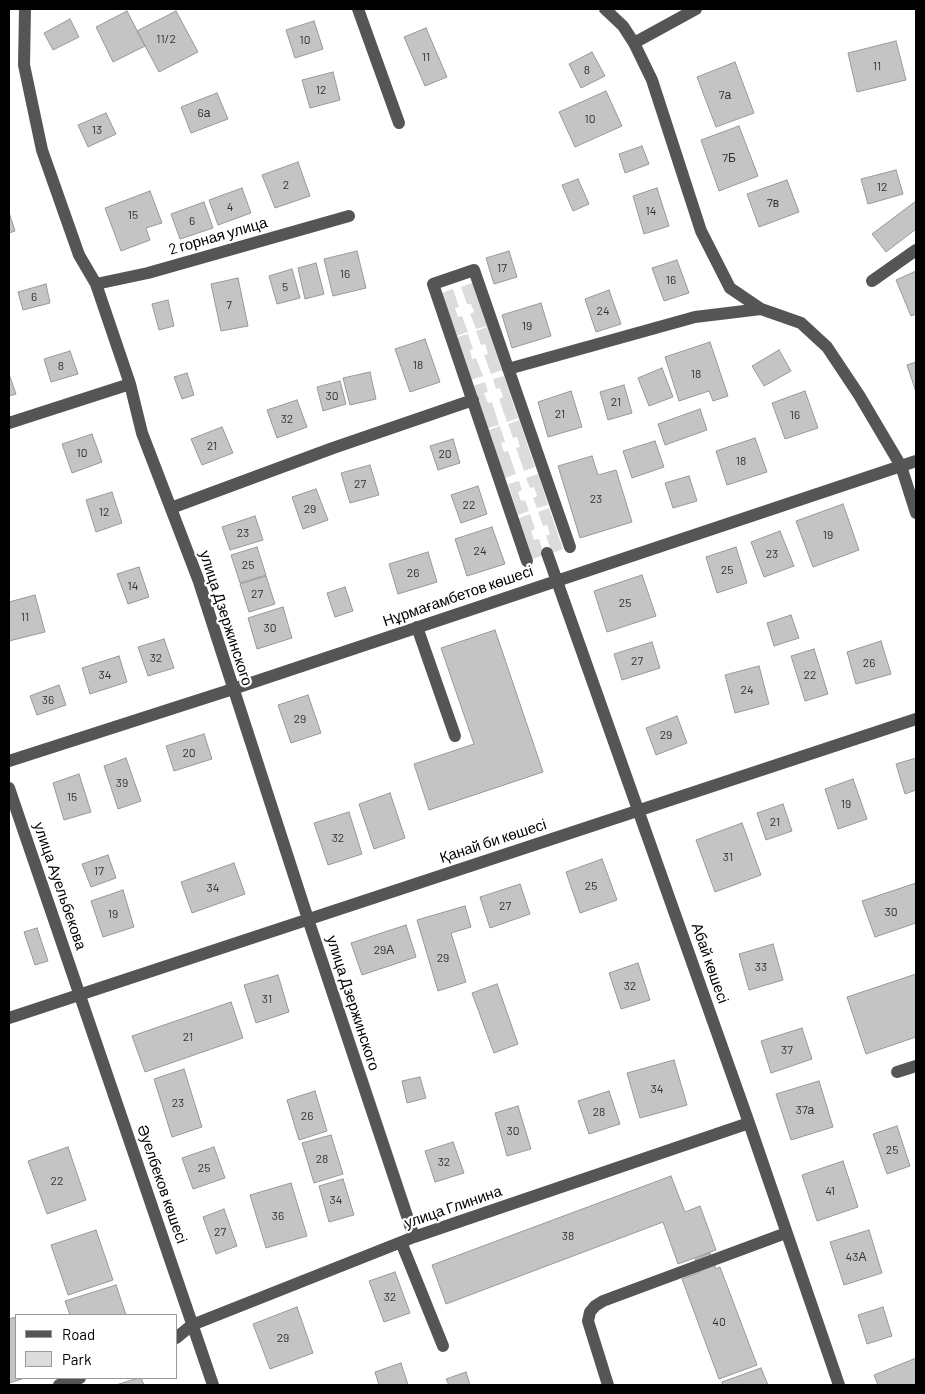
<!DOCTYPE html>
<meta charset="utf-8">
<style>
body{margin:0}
#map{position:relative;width:925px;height:1394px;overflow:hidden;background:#fff;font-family:Barlow,sans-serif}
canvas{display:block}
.frame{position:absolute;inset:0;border:10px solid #000;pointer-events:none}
.legend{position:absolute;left:15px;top:1314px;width:162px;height:65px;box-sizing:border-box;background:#fff;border:1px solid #999;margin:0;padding:6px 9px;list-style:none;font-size:15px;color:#000}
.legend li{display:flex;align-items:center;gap:10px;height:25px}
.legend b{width:25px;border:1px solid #999}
</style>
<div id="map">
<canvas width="925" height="1394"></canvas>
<div class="frame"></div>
<ul class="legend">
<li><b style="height:6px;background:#555"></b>Road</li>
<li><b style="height:14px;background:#dcdcdc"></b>Park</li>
</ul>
</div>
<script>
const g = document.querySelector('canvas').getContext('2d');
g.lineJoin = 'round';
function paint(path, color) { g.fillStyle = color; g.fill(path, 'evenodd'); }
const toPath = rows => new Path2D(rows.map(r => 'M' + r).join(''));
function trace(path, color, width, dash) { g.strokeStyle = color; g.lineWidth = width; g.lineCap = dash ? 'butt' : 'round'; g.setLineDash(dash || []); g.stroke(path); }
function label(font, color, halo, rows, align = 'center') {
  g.font = font + ' Barlow,sans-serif'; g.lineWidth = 4.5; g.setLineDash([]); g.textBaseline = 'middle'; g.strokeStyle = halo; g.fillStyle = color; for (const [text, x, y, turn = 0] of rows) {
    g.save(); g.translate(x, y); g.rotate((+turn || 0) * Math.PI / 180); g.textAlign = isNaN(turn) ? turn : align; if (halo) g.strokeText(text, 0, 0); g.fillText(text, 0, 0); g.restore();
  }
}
const green = toPath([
 [472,283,487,326,476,329,470,314,474,312,471,304,467,304,461,287],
 [453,289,459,307,455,308,458,317,462,316,468,332,456,336,442,293],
 [487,327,502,370,491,374,484,355,488,354,485,344,481,345,476,331],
 [468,334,473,349,470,350,472,359,476,358,483,376,471,380,457,337],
 [504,376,518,418,507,422,499,399,503,397,500,388,496,389,493,379],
 [485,382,488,392,484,393,488,403,492,402,499,425,488,428,473,386],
 [519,420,535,467,524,471,516,448,520,447,517,437,513,438,508,424],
 [500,426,505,442,501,443,504,452,508,451,516,474,505,478,489,430],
 [538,474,548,505,537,508,533,498,537,496,534,487,530,488,526,478],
 [519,481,522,490,518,492,521,501,525,500,529,511,518,515,508,484],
 [549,508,563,549,552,553,546,536,550,534,547,525,543,526,538,512],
 [530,514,535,529,531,531,534,540,539,539,544,555,533,559,519,518]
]);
const building = toPath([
 [127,11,145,46,113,62,96,27,127,11],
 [176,11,198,52,159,72,137,31,176,11],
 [70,19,79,37,53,50,44,33,70,19],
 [314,21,323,49,295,58,286,30,314,21],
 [426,28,447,77,425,86,404,37,426,28],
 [896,41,906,80,857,92,848,53,896,41],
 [592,52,605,76,581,88,569,64,592,52],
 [735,62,754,113,716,127,697,77,735,62],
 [333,72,340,100,310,108,302,80,333,72],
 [606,91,622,126,575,147,559,112,606,91],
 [217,93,228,119,191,133,181,107,217,93],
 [106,113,116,134,88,147,78,125,106,113],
 [739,126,758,176,719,191,701,140,739,126],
 [642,146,649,164,625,173,619,154,642,146],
 [298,162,310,196,275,208,262,175,298,162],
 [896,170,903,194,868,204,861,179,896,170],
 [578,179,589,204,573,211,562,185,578,179],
 [787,180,799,212,759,227,747,194,787,180],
 [242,188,251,213,218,225,209,200,242,188],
 [657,188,669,226,644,234,633,196,657,188],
 [150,191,162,223,146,228,150,240,121,251,105,208,150,191],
 [916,201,916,229,886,252,872,234,916,201],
 [204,202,213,228,180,239,171,214,204,202],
 [9,212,15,231,9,233,9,212],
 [357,251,366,288,333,296,324,259,357,251],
 [509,251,517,277,494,284,486,258,509,251],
 [677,260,689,293,664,301,652,268,677,260],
 [316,263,324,294,305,299,298,268,316,263],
 [292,269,300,298,277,304,269,276,292,269],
 [916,271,916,314,911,316,896,280,916,271],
 [238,278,248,326,221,331,211,284,238,278],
 [46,284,50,303,23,310,18,292,46,284],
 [609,290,621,324,596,332,585,299,609,290],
 [168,300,174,326,159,330,152,304,168,300],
 [541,303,551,336,512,348,502,315,541,303],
 [425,339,440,382,410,392,395,349,425,339],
 [710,342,728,396,713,401,709,391,679,401,665,357,710,342],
 [779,350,791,371,764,386,752,366,779,350],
 [70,351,78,374,51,382,44,359,70,351],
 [916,362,916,392,907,365,916,362],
 [662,368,673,397,649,406,638,378,662,368],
 [370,372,376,399,350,405,343,378,370,372],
 [187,373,194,395,182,399,174,377,187,373],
 [9,374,16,394,9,396,9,374],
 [340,381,346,404,323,411,317,387,340,381],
 [624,385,632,413,608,420,600,392,624,385],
 [571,391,582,427,548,437,538,402,571,391],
 [805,391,818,428,785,439,772,403,805,391],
 [297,400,307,427,277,438,267,410,297,400],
 [700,409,707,430,665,445,658,424,700,409],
 [222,427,233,453,202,465,191,439,222,427],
 [92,434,102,462,72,473,62,444,92,434],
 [755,438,767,472,727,485,716,451,755,438],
 [453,439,460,463,438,470,430,446,453,439],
 [655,441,664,467,632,478,623,451,655,441],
 [592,456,598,475,616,470,632,522,580,538,558,466,592,456],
 [370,465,379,495,350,503,341,473,370,465],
 [689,476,697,501,673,508,665,483,689,476],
 [478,486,487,514,461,523,451,495,478,486],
 [316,489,328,520,303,529,292,497,316,489],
 [112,492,122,523,96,532,86,500,112,492],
 [843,504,859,550,813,567,796,521,843,504],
 [255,516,263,540,230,550,222,527,255,516],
 [492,527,505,564,467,576,455,539,492,527],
 [780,531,794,566,764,577,751,542,780,531],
 [257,547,266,575,240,583,231,555,257,547],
 [736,547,747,583,717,593,706,557,736,547],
 [428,552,437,582,398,594,389,564,428,552],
 [139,567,149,597,128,604,117,574,139,567],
 [642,575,656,616,607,632,594,591,642,575],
 [266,576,275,604,249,612,240,584,266,576],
 [345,587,353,611,335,617,327,593,345,587],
 [35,595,45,632,9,641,9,602,35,595],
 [283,607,292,638,257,649,248,618,283,607],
 [791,615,799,638,774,646,767,623,791,615],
 [495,630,543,772,429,810,414,764,474,744,441,648,495,630],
 [164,639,174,668,148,676,138,647,164,639],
 [881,641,891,674,856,684,847,652,881,641],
 [652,642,660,668,622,680,614,654,652,642],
 [814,649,828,694,805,701,791,656,814,649],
 [119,656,127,682,90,694,82,668,119,656],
 [759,666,769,704,735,713,725,675,759,666],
 [59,685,66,705,37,715,30,696,59,685],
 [308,695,321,733,291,743,278,705,308,695],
 [677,716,687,743,656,755,646,728,677,716],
 [204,734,212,759,174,771,166,746,204,734],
 [126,758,141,801,118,809,104,766,126,758],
 [916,758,916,790,905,794,896,764,916,758],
 [79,774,91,812,64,820,53,783,79,774],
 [853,779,867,819,838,829,825,789,853,779],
 [390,793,405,838,374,849,359,804,390,793],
 [783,804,792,831,766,840,757,813,783,804],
 [349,812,362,854,328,865,314,823,349,812],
 [742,823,761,875,715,892,696,840,742,823],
 [108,855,116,878,91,887,82,864,108,855],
 [602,859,617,900,580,913,566,872,602,859],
 [234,863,245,894,192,913,181,882,234,863],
 [916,883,916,923,875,937,862,901,916,883],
 [520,884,530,914,490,928,480,897,520,884],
 [123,890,134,927,103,937,91,901,123,890],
 [465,906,471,927,451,933,466,982,438,991,417,920,465,906],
 [406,925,416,957,362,975,351,943,406,925],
 [37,928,48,961,35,965,24,932,37,928],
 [773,944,783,980,749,990,739,954,773,944],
 [638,963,650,1000,621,1009,609,973,638,963],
 [916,974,916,1037,866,1054,847,997,916,974],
 [278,975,289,1012,256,1023,244,985,278,975],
 [497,984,518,1044,494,1053,472,993,497,984],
 [231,1002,243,1038,145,1072,132,1036,231,1002],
 [802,1028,812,1059,771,1073,761,1041,802,1028],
 [674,1060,687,1105,640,1118,627,1073,674,1060],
 [184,1069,202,1127,172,1137,154,1079,184,1069],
 [420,1077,426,1098,407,1103,402,1081,420,1077],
 [819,1081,833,1127,791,1140,776,1094,819,1081],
 [315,1091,327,1131,299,1140,287,1100,315,1091],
 [609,1091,620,1124,589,1134,578,1101,609,1091],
 [518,1106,531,1149,507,1156,495,1113,518,1106],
 [897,1126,910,1166,887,1174,873,1134,897,1126],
 [331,1135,343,1174,314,1183,302,1143,331,1135],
 [453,1142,464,1173,435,1182,425,1151,453,1142],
 [68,1147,86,1200,47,1214,28,1161,68,1147],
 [214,1147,225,1178,193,1189,182,1158,214,1147],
 [843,1161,858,1207,817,1221,802,1175,843,1161],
 [671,1176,685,1212,700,1206,716,1250,678,1264,663,1222,446,1304,432,1265,671,1176],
 [343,1179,354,1215,329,1222,319,1186,343,1179],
 [291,1183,307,1236,266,1248,250,1195,291,1183],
 [224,1209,237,1246,216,1254,203,1217,224,1209],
 [96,1230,113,1280,68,1295,51,1245,96,1230],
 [869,1230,882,1273,844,1285,830,1242,869,1230],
 [710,1253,716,1269,720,1267,757,1365,719,1379,682,1279,700,1272,695,1259,710,1253],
 [395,1272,410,1313,384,1322,369,1281,395,1272],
 [116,1285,126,1315,70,1315,65,1301,116,1285],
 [297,1307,313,1353,270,1369,253,1324,297,1307],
 [883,1307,892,1336,867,1344,858,1315,883,1307],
 [16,1317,16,1378,25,1378,9,1383,9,1319,16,1317],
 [916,1358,916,1385,878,1385,874,1375,916,1358],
 [401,1363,408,1385,379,1385,375,1372,401,1363],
 [761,1368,768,1385,723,1385,722,1382,761,1368],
 [466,1372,470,1385,449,1385,446,1379,466,1372],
 [138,1378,141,1378,144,1385,116,1385,138,1378]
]);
const minor = toPath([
 [25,9,24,65,42,150,79,255,96,284,130,384,142,433,198,579,308,919,414,1237],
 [358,9,399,123],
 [605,9,623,26,634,43,652,80,701,231,730,288,761,309,801,323,827,347,859,395,901,466,916,513],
 [634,43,696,9],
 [872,281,916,250],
 [96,284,148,273,349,216],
 [508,369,695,317,761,309],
 [9,423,130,384],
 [171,508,333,448,473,400],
 [547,553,749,1123,839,1385],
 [527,561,433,284,474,270,570,547],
 [417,627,455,736],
 [9,761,233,689,916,461],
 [9,788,213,1385],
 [9,1018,916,719],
 [897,1072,916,1066],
 [401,1242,443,1346],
 [176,1338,192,1325,414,1237,749,1123],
 [59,1385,80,1378],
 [608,1385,588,1321,590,1312,595,1306,603,1301,786,1233]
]);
const numberNames = [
 ["11/2",166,39],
 ["10",305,40],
 ["11",426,57],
 ["11",877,66],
 ["8",587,70],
 ["12",321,90],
 ["7а",725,95],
 ["6а",204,113],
 ["10",590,119],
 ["13",97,130],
 ["7Б",729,158],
 ["2",286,185],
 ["12",882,187],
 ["7в",773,203],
 ["4",230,207],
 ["14",651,211],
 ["15",133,215],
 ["6",192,221],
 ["17",502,268],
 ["16",345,274],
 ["16",671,280],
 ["5",285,287],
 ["6",34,297],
 ["7",229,305],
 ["24",603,311],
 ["19",527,326],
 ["18",418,365],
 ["8",61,366],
 ["18",696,374],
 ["30",332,396],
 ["21",616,402],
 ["21",560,414],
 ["16",795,415],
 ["32",287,419],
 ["21",212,446],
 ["10",82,453],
 ["20",445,454],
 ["18",741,461],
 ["27",360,484],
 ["23",596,499],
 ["22",469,505],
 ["29",310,509],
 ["12",104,512],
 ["23",243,533],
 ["19",828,535],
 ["24",480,551],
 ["23",772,554],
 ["25",248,565],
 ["25",727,570],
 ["26",413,573],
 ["14",133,586],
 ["27",257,594],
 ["25",625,603],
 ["11",25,617],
 ["30",270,628],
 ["32",156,658],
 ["27",637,661],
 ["26",869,663],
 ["34",105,675],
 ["22",810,675],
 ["24",747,690],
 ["36",48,700],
 ["29",300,719],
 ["29",666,735],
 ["20",189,753],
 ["39",122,783],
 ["15",72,797],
 ["19",846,804],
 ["21",775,822],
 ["32",338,838],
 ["31",728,857],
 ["17",99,871],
 ["25",591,886],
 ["34",213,888],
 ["27",505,906],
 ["30",891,912],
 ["19",113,914],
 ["29А",384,950],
 ["29",443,958],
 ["33",761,967],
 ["32",630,986],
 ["31",267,999],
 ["21",188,1037],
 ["37",787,1050],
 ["34",657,1089],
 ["23",178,1103],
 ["37а",805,1110],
 ["28",599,1112],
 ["26",307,1116],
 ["30",513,1131],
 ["25",892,1150],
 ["28",322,1159],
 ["32",444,1162],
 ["25",204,1168],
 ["22",57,1181],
 ["41",830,1191],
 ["34",336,1200],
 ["36",278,1216],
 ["27",220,1232],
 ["38",568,1236],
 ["43А",856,1257],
 ["32",390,1297],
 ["40",719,1322],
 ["29",283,1338]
];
const streetNames = [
 ["2 горная улица",218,236,-16],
 ["Нұрмағамбетов көшесі",458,596,-19],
 ["улица Дзержинского",226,618,72],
 ["Қанай би көшесі",493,841,-18],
 ["улица Ауельбекова",60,886,71],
 ["Абай көшесі",710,963,71],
 ["улица Дзержинского",353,1003,72],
 ["Әуелбеков көшесі",162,1184,71],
 ["улица Глинина",453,1207,-19]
];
paint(green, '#dcdcdc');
paint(building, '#c4c4c4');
trace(building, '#999', 1);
trace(minor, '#555', 12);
label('12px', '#313131', null, numberNames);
label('15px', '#000', '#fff', streetNames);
</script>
